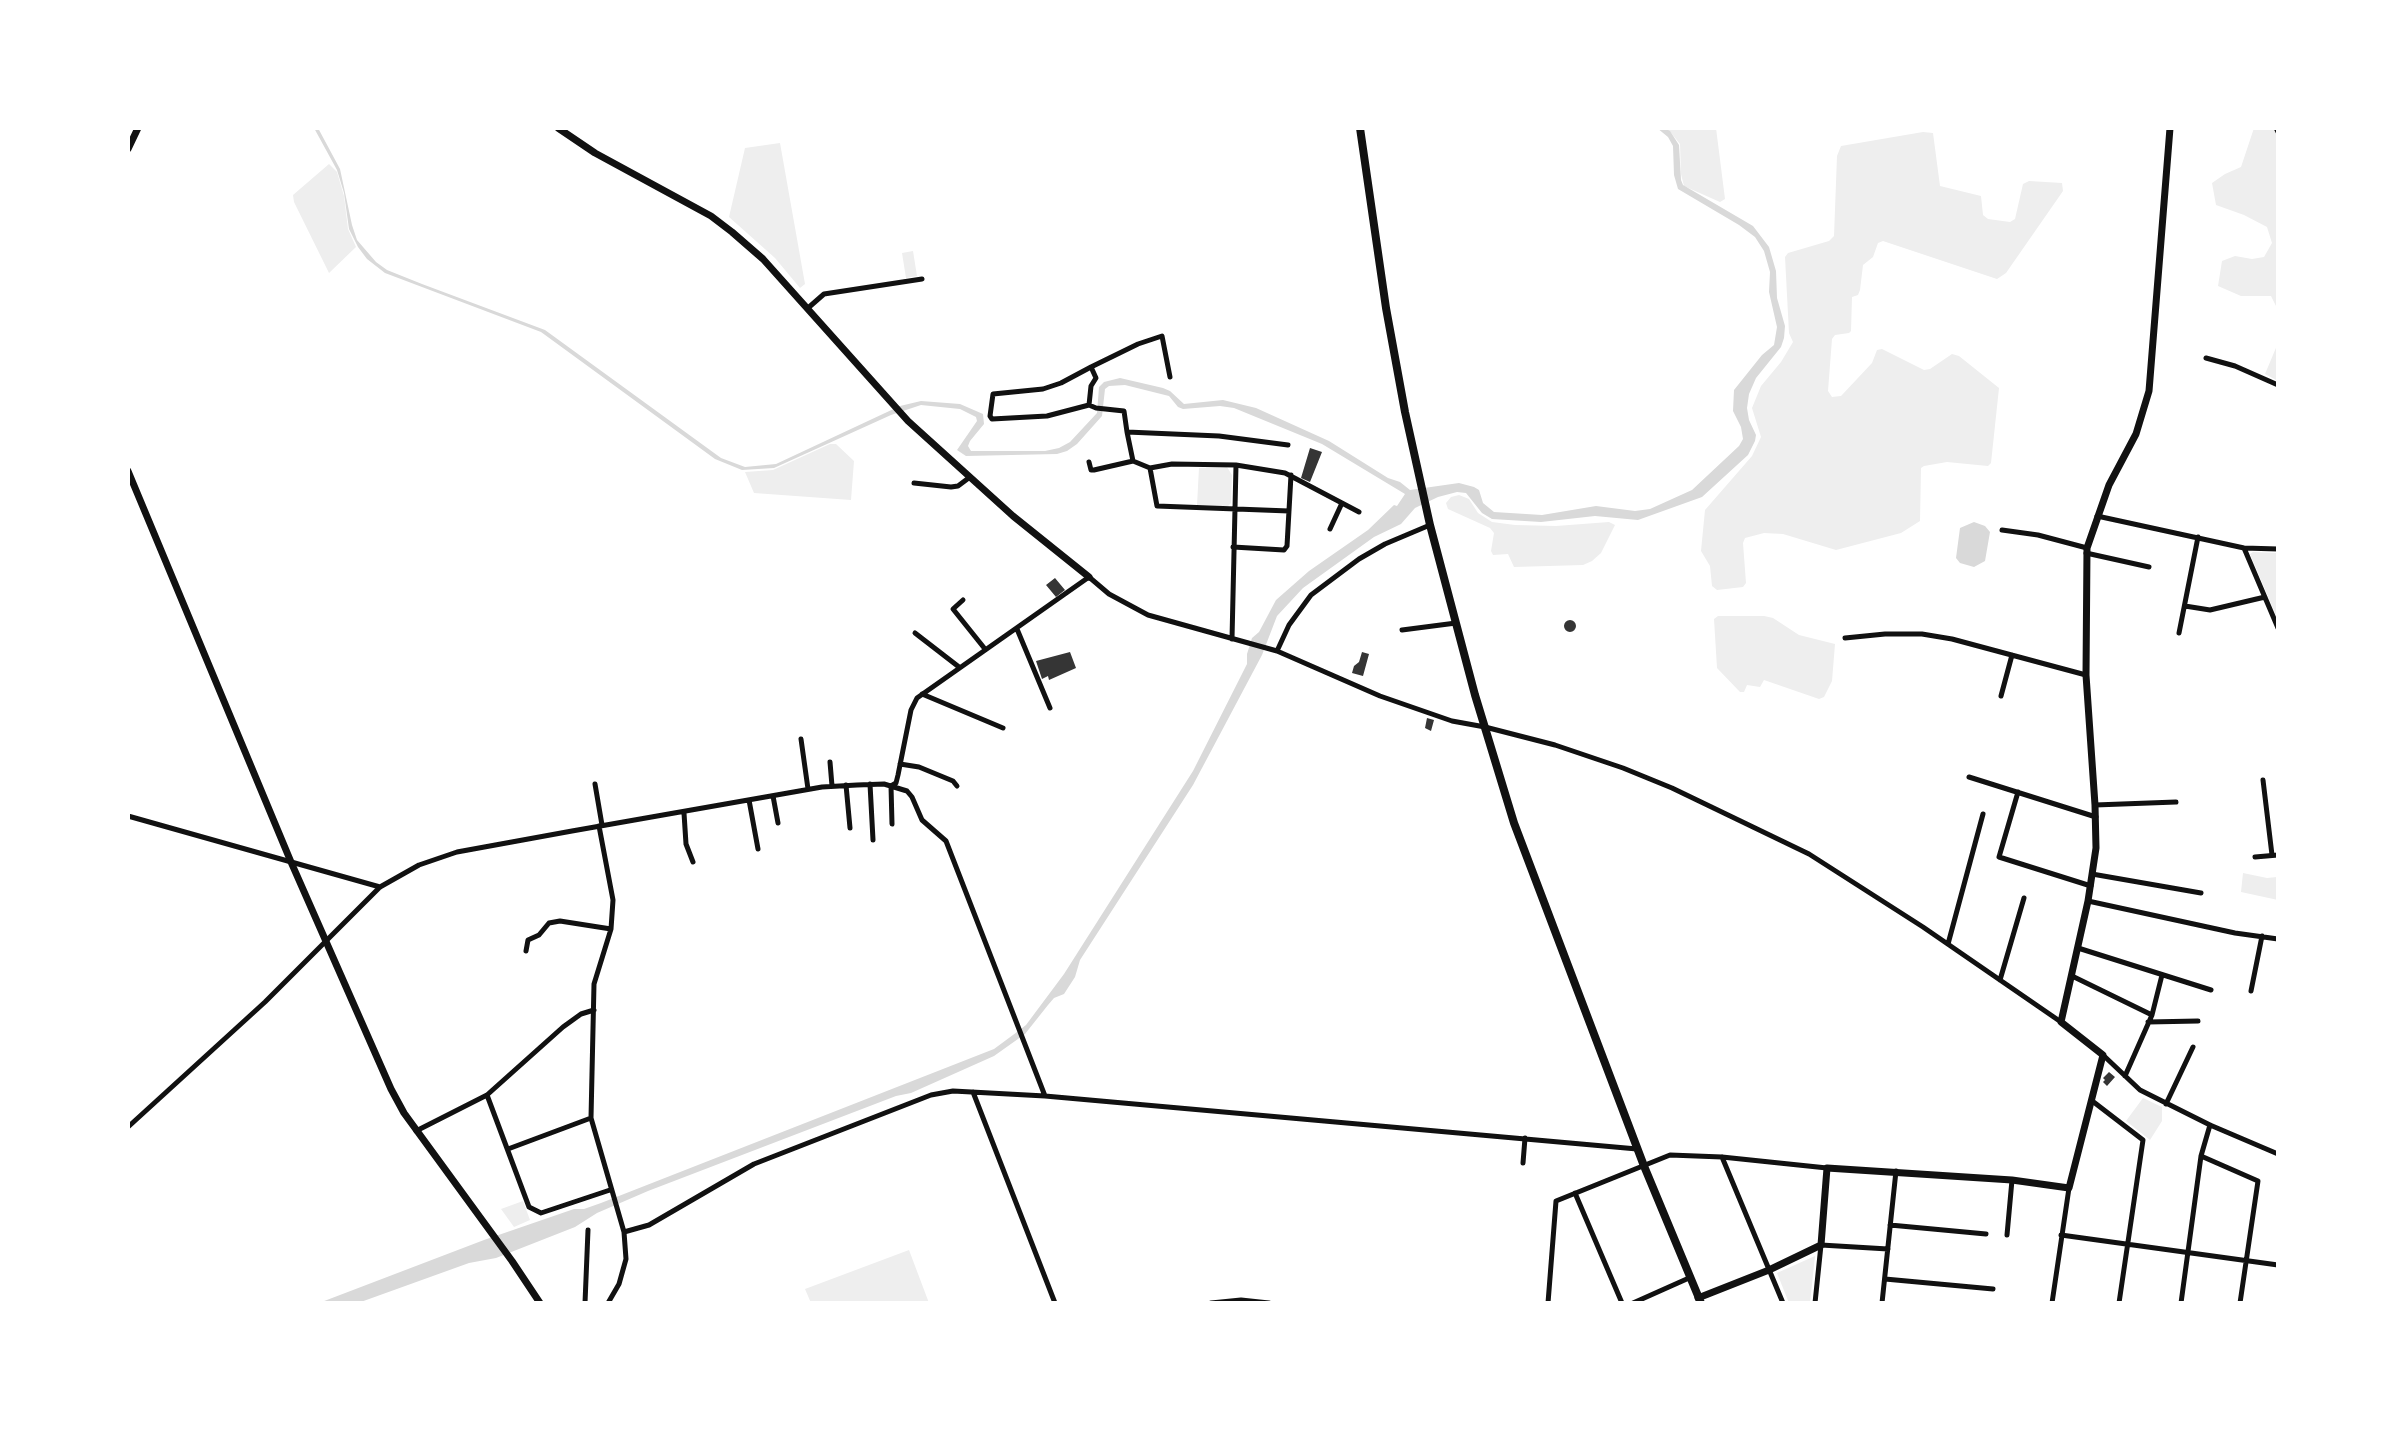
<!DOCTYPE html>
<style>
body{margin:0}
#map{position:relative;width:2406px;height:1431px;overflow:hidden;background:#fff;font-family:"Archivo Narrow",sans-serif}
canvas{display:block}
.frame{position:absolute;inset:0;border:130px solid #fff;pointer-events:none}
</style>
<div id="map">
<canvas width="2406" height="1431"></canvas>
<div class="frame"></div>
</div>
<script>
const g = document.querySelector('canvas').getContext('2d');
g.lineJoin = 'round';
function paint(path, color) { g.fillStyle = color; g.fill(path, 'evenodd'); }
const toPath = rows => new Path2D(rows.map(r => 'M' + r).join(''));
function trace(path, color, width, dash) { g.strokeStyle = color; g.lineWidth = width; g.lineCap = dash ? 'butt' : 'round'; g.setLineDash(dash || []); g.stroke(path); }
const green = toPath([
 [1667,128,1716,128,1725,199,1720,202,1684,186,1681,174,1680,144],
 [2254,128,2278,128,2278,310,2271,296,2241,296,2218,286,2222,261,2235,256,2252,259,2264,257,2272,243,2267,227,2244,215,2216,205,2212,183,2225,174,2241,167],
 [1923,132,1933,133,1940,186,1981,196,1983,215,1988,219,2010,222,2015,219,2023,184,2029,181,2062,183,2063,191,2006,273,1997,279,1883,241,1878,243,1873,257,1863,265,1860,290,1858,295,1852,297,1851,331,1849,333,1835,335,1832,339,1828,391,1832,397,1841,396,1872,363,1877,350,1882,349,1924,370,1930,369,1952,354,1959,356,1999,388,1991,463,1988,466,1947,462,1924,466,1921,468,1920,521,1901,533,1836,550,1783,534,1764,533,1745,538,1743,543,1746,583,1743,587,1717,590,1712,586,1710,566,1701,551,1705,510,1752,456,1761,437,1752,408,1761,386,1781,362,1793,342,1789,333,1785,257,1788,253,1829,241,1834,236,1837,156,1841,146],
 [780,143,805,284,800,288,775,258,729,217,745,148],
 [329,164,337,172,344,196,348,229,356,247,329,273,294,202,293,195],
 [913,251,917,276,906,278,902,253],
 [2278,343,2278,381,2265,374],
 [830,444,836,444,854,461,851,500,754,493,745,472,773,470],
 [1227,467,1232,475,1231,503,1228,506,1197,505,1199,468],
 [1459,495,1469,499,1478,513,1492,522,1515,525,1556,526,1609,522,1615,525,1601,553,1592,561,1583,565,1514,567,1508,554,1493,555,1491,551,1494,533,1490,528,1448,509,1446,503,1451,497],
 [2253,552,2278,553,2278,620,2250,554],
 [1718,616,1764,616,1773,618,1799,635,1835,644,1832,681,1824,697,1819,699,1764,680,1760,687,1747,685,1744,692,1740,692,1717,668,1714,619],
 [2243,873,2267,878,2277,877,2278,900,2241,892],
 [2143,1098,2162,1107,2162,1121,2150,1140,2126,1121],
 [523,1201,530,1220,514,1227,501,1209],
 [909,1250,929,1303,811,1303,805,1289],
 [1815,1256,1810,1303,1789,1303,1777,1273]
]);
const water = toPath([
 [314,128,318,128,340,169,352,225,357,240,376,262,387,270,422,284,545,330,721,458,745,467,776,464,900,406,921,401,960,404,983,414,984,424,970,441,968,446,971,451,1045,451,1059,448,1070,442,1097,413,1099,387,1104,382,1120,378,1163,388,1170,391,1184,404,1223,400,1256,408,1329,441,1388,478,1400,482,1410,490,1459,483,1474,487,1479,490,1483,503,1494,512,1542,515,1596,506,1635,511,1650,509,1692,490,1739,446,1743,439,1741,427,1733,411,1734,390,1762,355,1774,345,1777,327,1769,292,1770,272,1764,251,1755,237,1739,225,1678,189,1674,175,1673,146,1668,137,1657,128,1665,128,1670,131,1679,145,1681,180,1683,185,1753,226,1769,247,1776,271,1777,298,1785,326,1784,338,1781,347,1756,378,1749,394,1747,408,1749,420,1756,435,1755,441,1748,455,1702,497,1638,520,1595,516,1541,522,1492,519,1482,513,1466,493,1457,492,1438,497,1415,508,1401,524,1374,537,1303,588,1277,616,1262,655,1193,785,1080,960,1075,977,1064,994,1054,998,1048,1005,1025,1034,994,1056,911,1093,896,1096,648,1191,597,1213,575,1227,496,1258,469,1263,358,1303,319,1303,484,1240,574,1209,584,1209,601,1203,971,1058,994,1049,1017,1032,1026,1025,1064,974,1193,771,1247,664,1247,654,1252,638,1259,632,1276,600,1309,571,1368,530,1394,505,1397,506,1405,494,1322,444,1234,408,1220,406,1183,409,1178,407,1169,396,1125,385,1109,386,1105,389,1102,416,1077,444,1067,451,1057,454,966,456,957,450,977,421,976,417,960,409,921,405,891,415,774,468,742,470,715,459,541,332,385,273,367,259,358,247,349,229,344,193,337,170],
 [1974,522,1985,526,1990,532,1985,561,1974,567,1960,563,1956,558,1960,528]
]);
const building = toPath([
 [1310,448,1322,452,1310,482,1301,478],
 [1055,578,1065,590,1056,597,1046,585],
 '1564 626a6 6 0 1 1 12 0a6 6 0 1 1-12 0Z',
 [1070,652,1076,668,1049,680,1048,676,1042,679,1036,661],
 [1362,652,1369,654,1363,676,1352,673,1354,666,1359,662],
 [1427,718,1434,720,1431,731,1425,728],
 [2109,1072,2115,1077,2107,1086,2103,1082,2105,1080,2103,1078]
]);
const minor = toPath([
 [2276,128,2278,132],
 [808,308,824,294,922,279],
 [2206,358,2235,366,2278,385],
 [1089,405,1047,416,992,419,990,416,993,394,1043,389,1061,383,1091,367],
 [1127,432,1124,411,1096,408,1089,405,1091,386,1096,378,1091,367,1138,344,1162,336,1170,377],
 [1133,461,1127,432,1219,436,1288,445],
 [1089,462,1091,470,1094,470,1133,461,1150,468],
 [914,483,951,487,958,486,970,477],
 [1289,511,1157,506,1150,468,1172,464,1236,465,1285,473,1359,512],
 [2097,516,2244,548,2278,549],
 [1330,529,1342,503],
 [2002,530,2038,535,2087,548],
 [1233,547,1284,550,1287,546,1291,475],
 [2244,548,2278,628],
 [2086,553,2149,567],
 [963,600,953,609,985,649],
 [2185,606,2210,610,2265,597],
 [1017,629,1050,708],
 [1402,630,1456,623],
 [915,633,959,667],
 [2179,633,2198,537],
 [1845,638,1885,634,1922,634,1952,639,2086,675],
 [1232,639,1236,465],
 [1277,651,1289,625,1311,595,1359,559,1385,544,1430,525],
 [922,694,1003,728],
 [2001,696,2012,655],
 [801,739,808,789],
 [830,762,832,786],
 [900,764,919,767,953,781,957,786],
 [1969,777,2096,817],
 [2263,780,2272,855],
 [595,784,602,825],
 [870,784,873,840],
 [846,785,850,828],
 [2018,792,1999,857,2091,886],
 [773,796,778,823],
 [749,800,758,849],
 [2095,805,2176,802],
 [684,813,686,844,693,862],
 [128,816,380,887],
 [892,824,891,786,896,783,898,775,911,710,917,698,1089,577,1109,594,1148,615,1277,651,1380,696,1452,721,1485,727,1555,745,1623,768,1672,788,1809,854,1923,927,2061,1022],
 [599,826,613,900,611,929,594,984,591,1118,624,1232,626,1259,619,1284,608,1303],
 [2255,857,2278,855],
 [2092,874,2201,893],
 [2088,901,2235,933,2278,939],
 [1948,944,1983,814],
 [2078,948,2211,990],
 [526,951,528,940,539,935,549,923,560,921,611,929],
 [2072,976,2152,1015,2162,975],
 [2000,980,2024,898],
 [2251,991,2262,936],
 [594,1010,581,1014,563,1027,487,1095,529,1207,541,1213,610,1190],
 [2148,1022,2198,1021],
 [2103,1055,2140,1090,2210,1125,2278,1154],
 [2125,1076,2152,1015],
 [973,1092,1055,1303],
 [2091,1100,2143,1140,2119,1303],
 [2166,1104,2193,1047],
 [128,1127,265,1002,380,887,419,865,457,852,572,831,822,787,857,785,884,784,907,791,912,797,922,820,946,841,1045,1096],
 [416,1131,487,1095],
 [508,1149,591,1118],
 [2201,1156,2258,1181,2240,1303],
 [1722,1157,1783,1303],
 [1523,1163,1525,1138],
 [1575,1193,1622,1303],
 [1890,1225,1986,1234],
 [624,1232,649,1225,754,1164,931,1095,953,1091,1045,1096,1637,1149],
 [2007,1235,2012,1180],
 [2061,1235,2278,1265],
 [1885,1279,1993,1289],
 [585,1303,588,1230],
 [1211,1303,1241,1300,1269,1303],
 [1548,1303,1556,1201,1670,1155,1722,1157,1827,1168],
 [1633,1303,1689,1278],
 [1815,1303,1821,1245,1888,1249],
 [1882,1303,1896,1171],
 [2052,1303,2069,1188],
 [2181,1303,2201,1156,2210,1125]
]);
const tertiary = toPath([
 [558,128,595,153,711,216,732,232,763,259,908,421,1013,516,1089,577],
 [128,149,138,128],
 [128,471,291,862,391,1089,404,1113,512,1261,540,1303],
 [1698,1298,1769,1270,1821,1245,1827,1168,2012,1180,2069,1188,2103,1055,2061,1022,2088,901,2096,848,2095,805,2086,675,2087,548,2109,485,2136,434,2149,391,2170,128]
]);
const secondary = toPath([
 [1360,128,1386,308,1405,412,1430,525,1475,695,1514,823,1644,1166,1701,1303]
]);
paint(green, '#eee');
paint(water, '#d9d9d9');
paint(building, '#353535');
trace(minor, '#111', 5);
trace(tertiary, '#111', 7);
trace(secondary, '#111', 8);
</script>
